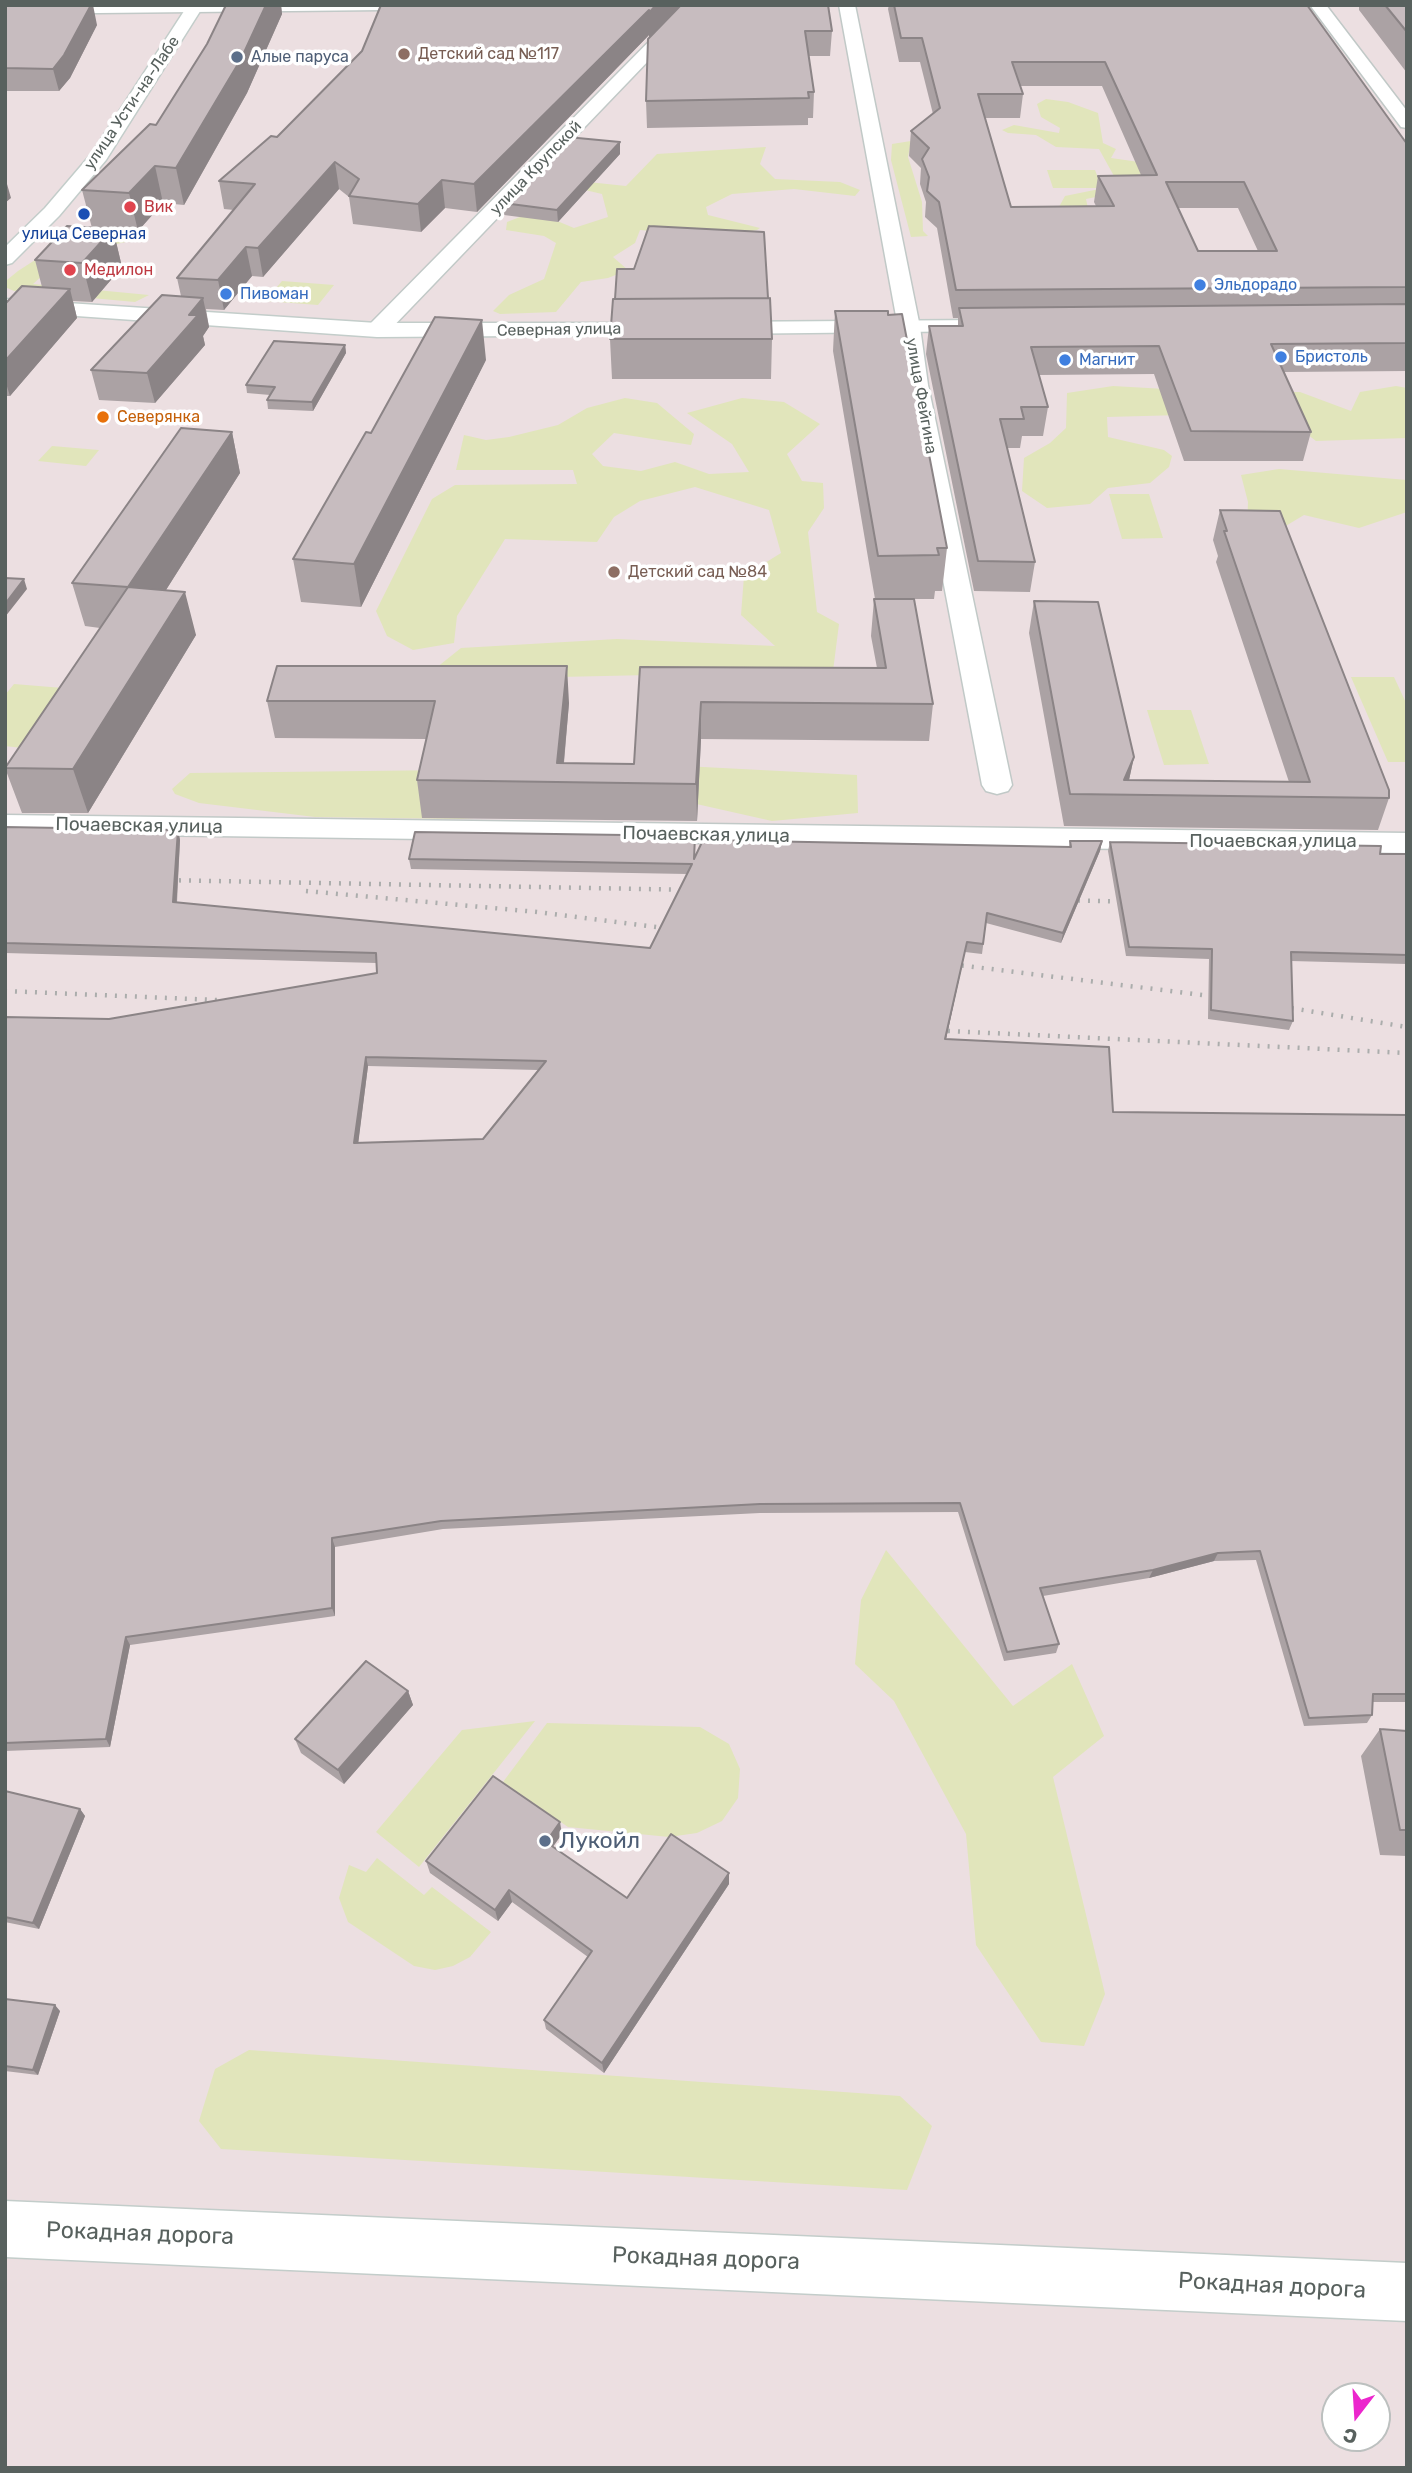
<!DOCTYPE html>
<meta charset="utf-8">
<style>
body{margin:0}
#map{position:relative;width:1412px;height:2473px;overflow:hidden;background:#ecdfe1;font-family:Rubik,sans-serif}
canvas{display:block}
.frame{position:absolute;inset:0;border:7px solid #58615e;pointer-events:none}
.north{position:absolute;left:1321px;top:2382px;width:70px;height:70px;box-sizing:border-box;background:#fff;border:2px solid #bcc0bf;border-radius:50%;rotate:197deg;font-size:19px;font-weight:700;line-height:28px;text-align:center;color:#58615e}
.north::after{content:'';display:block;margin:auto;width:24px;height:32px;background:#ec26cd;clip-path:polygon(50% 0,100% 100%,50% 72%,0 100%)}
</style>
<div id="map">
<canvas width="1412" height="2473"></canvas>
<div class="frame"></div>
<div class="north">С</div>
</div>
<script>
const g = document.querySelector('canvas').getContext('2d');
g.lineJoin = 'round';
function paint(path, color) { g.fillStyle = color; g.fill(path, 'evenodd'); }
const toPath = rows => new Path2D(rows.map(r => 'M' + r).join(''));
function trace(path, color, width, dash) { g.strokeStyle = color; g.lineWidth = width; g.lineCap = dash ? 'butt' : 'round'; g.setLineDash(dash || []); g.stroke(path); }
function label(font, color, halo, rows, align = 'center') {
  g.font = font + ' Rubik,sans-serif'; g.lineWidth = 7; g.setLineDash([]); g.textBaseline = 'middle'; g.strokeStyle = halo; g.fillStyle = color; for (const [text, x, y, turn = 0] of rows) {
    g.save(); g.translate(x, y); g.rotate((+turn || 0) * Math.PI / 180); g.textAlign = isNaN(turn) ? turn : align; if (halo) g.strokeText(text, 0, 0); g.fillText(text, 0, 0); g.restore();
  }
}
const green = toPath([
 [1046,99,1068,102,1098,113,1103,143,1116,149,1111,158,1139,162,1141,174,1125,178,1130,190,1086,199,1090,218,1049,225,1065,196,1119,185,1099,149,1056,147,1036,135,1008,133,1002,130,1014,125,1059,133,1060,128,1041,117,1037,104],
 [911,141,908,157,922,202,923,231,928,236,911,237,891,160,892,144],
 [766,147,760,164,775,179,840,182,860,190,855,196,794,189,732,194,706,207,708,215,760,228,757,230,716,237,640,230,635,243,613,257,628,270,608,278,581,282,556,312,500,314,493,311,509,295,544,279,556,243,544,236,506,230,507,222,525,215,550,218,574,228,608,217,602,194,551,182,560,179,626,186,657,154],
 [1047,170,1095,170,1102,188,1053,188],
 [73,228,140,235,142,238,63,257,33,284,149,295,135,302,14,291,5,287,7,280,18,271,49,251,47,246,62,230],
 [282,281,334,285,318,305,265,301],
 [1113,386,1183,390,1181,415,1107,417,1108,437,1164,450,1172,456,1169,467,1150,483,1108,488,1090,504,1047,508,1022,491,1024,458,1050,443,1066,428,1067,393],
 [1396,386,1407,388,1407,438,1316,441,1252,392,1300,392,1351,411,1360,392],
 [625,398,657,403,694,434,691,445,614,433,592,454,603,466,641,471,675,462,709,474,749,472,732,444,687,413,742,398,784,402,820,424,787,454,802,481,823,483,824,508,808,532,817,612,839,624,833,671,421,680,461,648,617,639,775,646,741,615,744,576,781,553,769,510,695,487,640,501,614,517,597,542,505,539,457,616,454,643,413,650,387,636,376,611,432,499,455,485,577,484,573,470,456,470,464,435,486,440,509,437,558,425,587,408],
 [52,446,99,450,86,466,38,461],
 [1279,469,1407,480,1407,512,1359,528,1304,515,1274,533,1247,528,1248,502,1241,475],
 [1149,494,1163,538,1122,539,1109,494],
 [1351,677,1394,677,1407,705,1407,762,1388,762],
 [14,684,63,688,22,748,5,746,5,695],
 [1147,710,1191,710,1209,764,1164,765],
 [626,763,857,775,858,813,772,821,692,803,460,819,315,817,199,803,175,794,172,789,190,773,539,769],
 [886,1550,1013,1706,1072,1664,1104,1736,1053,1777,1105,1994,1084,2046,1041,2042,976,1945,966,1834,894,1701,855,1664,861,1600],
 [535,1721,419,1867,376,1832,462,1730],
 [547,1723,700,1727,729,1744,740,1769,738,1798,722,1821,697,1833,669,1837,568,1827,503,1782],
 [377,1858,424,1895,432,1887,491,1932,470,1957,453,1966,435,1970,414,1966,348,1922,339,1898,349,1865,366,1872],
 [249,2050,900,2096,932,2126,907,2190,221,2149,199,2121,215,2069]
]);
const street = toPath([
 [5,5,391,5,383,10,5,14,5,5],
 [685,5,702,5,385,335,369,335,366,330,369,325,685,5],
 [839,5,855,5,920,327,928,385,1012,785,1008,791,997,794,986,791,982,785,906,385,898,327,839,5],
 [1310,5,1326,5,1407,111,1407,128,1401,127,1310,5],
 [5,815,1407,833,1407,853,5,833,5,815]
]);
const secondary = toPath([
 [188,5,204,5,106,160,59,216,12,263,5,265,5,247,45,208,92,153,188,5],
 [5,299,377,323,663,323,674,329,663,335,377,337,5,311,5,299],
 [981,320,992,326,989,331,719,334,708,328,719,322,981,320],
 [5,2201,1407,2263,1407,2321,5,2257,5,2201]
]);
const rail = toPath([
 [159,880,698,890],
 [306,891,537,912,679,930],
 [1058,900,1135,902],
 [942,963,1227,998],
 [5,991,240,1001],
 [1272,1005,1407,1027],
 [928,1030,1407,1053]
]);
const wall = toPath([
 [5,5,97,25,70,78,59,91,5,91],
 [226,5,281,5,282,14,247,93,184,205,163,203,138,231,113,229,122,267,92,302,73,301,77,318,10,396,5,396,5,304,42,287,35,260,92,228,82,190,156,125,207,44],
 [381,5,832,31,830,56,809,56,814,92,813,118,808,118,808,125,647,128,646,101,649,35,477,212,445,208,421,232,353,224,349,197,339,189,263,277,252,276,224,310,206,309,209,327,203,336,205,345,155,403,99,400,91,370,181,296,177,278,234,210,224,209,219,181,277,137,362,51],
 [889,5,1307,5,1407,144,1407,371,1284,372,1311,432,1303,461,1184,461,1154,374,1039,375,1048,407,1043,436,1022,436,1020,448,1007,448,1035,562,1030,592,974,591,926,354,929,326,958,326,958,318,953,318,937,228,925,217,926,202,920,184,921,168,909,156,911,131,933,114,920,62,899,62,888,9],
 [1020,86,1102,86,1141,175,1098,176,1094,202,1096,206,1011,207,985,118,1020,118,1023,94],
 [1178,208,1238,208,1258,251,1198,251],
 [1358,5,1407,5,1407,73,1359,10,1359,7],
 [620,142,620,154,558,222,504,215,503,203],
 [768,298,772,339,771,379,612,379,610,339],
 [835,311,947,548,942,591,935,591,934,599,914,599,933,704,929,741,701,739,697,821,422,818,417,780,426,739,275,738,267,701,277,666,569,703,564,763,634,764,640,667,877,668,871,636,874,599,875,599,833,351],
 [345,345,346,353,313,411,268,409,267,400,270,395,247,393,246,385],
 [486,360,361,607,301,602,293,559,371,433],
 [232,432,240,473,166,590,196,635,88,813,22,813,5,768,100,628,85,626,72,583],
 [1220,510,1389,798,1378,830,1064,826,1029,633,1034,601,1134,757,1129,780,1289,782,1216,562,1218,556,1213,540],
 [5,827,178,830,180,840,177,903,650,948,687,874,411,869,409,859,695,858,1069,847,1070,841,1102,841,1100,851,1061,943,986,923,982,954,965,952,946,1039,1113,1112,1407,1115,1407,1702,1372,1702,1372,1715,1367,1723,1304,1726,1256,1560,1214,1561,1149,1578,1043,1596,1059,1644,1056,1653,1004,1661,958,1512,760,1513,443,1529,335,1547,335,1616,130,1645,110,1747,5,1751,5,1017,109,1019,377,973,376,963,5,953],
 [368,1066,538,1070,483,1139,358,1143],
 [1110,842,1407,854,1407,964,1291,961,1293,1021,1289,1030,1208,1019,1209,959,1126,956,1108,851],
 [408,1691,413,1705,344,1784,301,1753,295,1739],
 [1380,1729,1407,1731,1407,1856,1380,1855,1361,1756],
 [5,1791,80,1809,85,1816,39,1929,5,1922],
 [562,1834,553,1847,627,1898,729,1873,729,1884,604,2073,546,2029,544,2020,588,1957,512,1902,498,1921,430,1873,426,1861],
 [5,1999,60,2011,38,2075,5,2071]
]);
const shadedWall = toPath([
 [91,5,93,5,97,25,70,78,59,91,53,69],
 [266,5,281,5,282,14,247,93,184,205,176,168],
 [656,5,682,5,649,38,649,35,477,212,474,184,649,10],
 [620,142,620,154,558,222,557,210],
 [335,162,339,189,263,277,258,248],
 [155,166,163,203,138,231,129,193],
 [5,177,11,198,5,203],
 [442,180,445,208,421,232,418,204],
 [113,229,122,267,92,302,82,263],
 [246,247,252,276,224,310,218,280],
 [70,289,77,318,10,396,5,380,5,361],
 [203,298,209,327,203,336,205,345,155,403,147,373,189,315],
 [482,320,486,360,361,607,354,564],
 [345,345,346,353,313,411,312,402],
 [232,432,240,473,140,631,128,587],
 [24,579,27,589,5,617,5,604],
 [185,592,196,635,88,813,73,769],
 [567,666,569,703,562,782,557,763],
 [701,702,701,739,697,821,696,784],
 [1134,757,1127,789,1124,780],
 [178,830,180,840,176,912,173,902],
 [1102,841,1100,851,1061,943,1063,933],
 [967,942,965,952,944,1048,945,1039],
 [366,1057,368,1066,357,1153,354,1143],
 [332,1538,335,1547,335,1616,332,1608],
 [1218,1553,1214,1561,1149,1578,1153,1570],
 [126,1637,130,1645,110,1747,106,1739],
 [408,1691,413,1705,344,1784,338,1770],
 [80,1809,85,1816,39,1929,33,1923],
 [560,1822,562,1834,548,1853,546,1842],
 [729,1873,729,1884,604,2073,602,2063],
 [509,1890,512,1902,498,1921,495,1910],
 [55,2005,60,2011,38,2075,33,2070]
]);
const building = toPath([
 [5,5,91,5,64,55,53,69,5,68,5,5],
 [226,5,266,5,241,59,176,168,155,166,129,193,82,190,150,124,156,125,207,44,226,5],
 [381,5,656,5,649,13,649,10,474,184,442,180,418,204,349,196,359,179,335,162,258,248,246,247,218,280,177,278,255,184,219,181,271,136,277,137,362,51,381,5],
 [681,5,828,5,832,31,805,31,814,92,808,92,809,98,646,101,648,39,681,5],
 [894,5,1307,5,1407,144,1407,287,956,290,939,202,927,191,929,177,922,159,929,148,911,131,940,108,922,38,901,38,894,5],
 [1012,62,1105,62,1157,175,1098,176,1114,206,1011,207,978,94,1023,94,1012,62],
 [1166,182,1244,182,1277,251,1198,251,1166,182],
 [1385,5,1407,5,1407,32,1385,5],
 [567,137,620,142,557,210,503,203,567,137],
 [67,226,113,229,82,263,35,260,67,226],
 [649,226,764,232,768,298,615,299,617,269,634,269,649,226],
 [22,286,70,289,5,361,5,304,22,286],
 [162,295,203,298,189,315,198,315,147,373,91,370,162,295],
 [770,298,772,339,610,339,613,299,770,298],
 [1407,304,1407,343,1271,344,1311,432,1191,431,1159,346,1031,347,1048,407,1021,407,1024,419,1000,419,1035,562,978,561,929,326,963,326,959,308,1407,304],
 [835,311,888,311,888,315,902,314,947,548,937,548,939,555,878,556,835,311],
 [435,317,482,320,354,564,293,559,366,432,371,433,435,317],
 [274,341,345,345,312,402,267,400,275,387,246,385,274,341],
 [181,428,232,432,128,587,72,583,181,428],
 [1220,510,1280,511,1389,790,1389,798,1070,794,1034,601,1098,602,1134,757,1124,780,1310,782,1224,531,1227,531,1220,510],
 [5,578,24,579,5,604,5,578],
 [128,587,185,592,73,769,5,768,128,587],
 [874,599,914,599,933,704,701,702,696,784,417,780,435,701,267,701,277,666,567,666,557,763,634,764,640,667,886,668,874,599],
 [5,827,178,830,173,902,650,948,692,864,409,859,415,832,695,836,694,859,703,840,1071,847,1070,841,1102,841,1063,933,987,913,983,944,967,942,945,1039,1109,1047,1113,1112,1407,1115,1407,1694,1373,1694,1372,1715,1309,1718,1260,1551,1218,1553,1153,1570,1040,1588,1059,1644,1007,1652,960,1503,760,1504,441,1521,332,1538,332,1608,126,1637,106,1739,5,1743,5,1017,109,1019,377,973,376,953,5,943,5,827],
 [366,1057,546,1061,483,1139,354,1143,366,1057],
 [1110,842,1381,846,1380,854,1407,854,1407,955,1291,952,1293,1021,1211,1010,1212,949,1129,947,1110,842],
 [366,1661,408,1691,338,1770,295,1739,366,1661],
 [1380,1729,1407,1731,1407,1830,1400,1830,1380,1729],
 [493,1776,560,1822,546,1842,627,1898,671,1834,729,1873,602,2063,544,2020,592,1951,509,1890,495,1910,426,1861,493,1776],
 [5,1791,80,1809,33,1923,5,1917,5,1791],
 [5,1999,55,2005,33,2070,5,2066,5,1999]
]);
const markers = [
 [404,54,7,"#8d6e63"],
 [237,57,7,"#5c6f8a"],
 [130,207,7,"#e0444e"],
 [84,214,7,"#1a4fb4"],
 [70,270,7,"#e0444e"],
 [1200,285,7,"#3f7fe0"],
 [226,294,7,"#3f7fe0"],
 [1281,357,7,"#3f7fe0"],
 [1065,360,7,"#3f7fe0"],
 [103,417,7,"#e8710a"],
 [614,572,7,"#8d6e63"],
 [545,1841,7,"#5c6f8a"]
];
const farEducationnames = [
 ["Детский сад №117",418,54],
 ["Детский сад №84",628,572]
];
const farServicenames = [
 ["Алые паруса",251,57]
];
const farStreetnames = [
 ["улица Усти-на-Лабе",132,103,-56],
 ["улица Крупской",536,168,-46],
 ["Северная улица",559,330,-1],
 ["улица Фейгина",921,396,80]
];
const farHealthnames = [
 ["Вик",144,207],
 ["Медилон",84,270]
];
const farTransitnames = [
 ["улица Северная",84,234]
];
const farShopnames = [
 ["Эльдорадо",1214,285],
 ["Пивоман",240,294],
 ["Бристоль",1295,357],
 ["Магнит",1079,360]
];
const farFoodnames = [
 ["Северянка",117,417]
];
const streetNames = [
 ["Почаевская улица",139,826,1],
 ["Почаевская улица",706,835,1],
 ["Почаевская улица",1273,842]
];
const nearServicenames = [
 ["Лукойл",559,1841]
];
const nearStreetnames = [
 ["Рокадная дорога",140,2234,2],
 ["Рокадная дорога",706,2259,2],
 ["Рокадная дорога",1272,2286,3]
];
paint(green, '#e1e5bb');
trace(street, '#c1c9c7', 3);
trace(secondary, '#c3cdca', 3);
paint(street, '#fff');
paint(secondary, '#fff');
trace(rail, '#abadac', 4.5, [2, 8]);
paint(wall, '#aba2a4');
paint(shadedWall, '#8b8486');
paint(building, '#c7bcbf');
trace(building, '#8b8486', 2);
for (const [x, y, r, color] of markers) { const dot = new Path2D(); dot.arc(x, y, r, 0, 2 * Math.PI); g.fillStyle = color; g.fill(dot); trace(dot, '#fff', 2.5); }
label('16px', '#785e54', '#fff', farEducationnames, 'left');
label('16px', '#4e5e75', '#fff', farServicenames, 'left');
label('16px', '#58615e', '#fff', farStreetnames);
label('16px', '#be3a42', '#fff', farHealthnames, 'left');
label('16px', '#164399', '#fff', farTransitnames);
label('16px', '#366cbe', '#fff', farShopnames, 'left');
label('16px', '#c56008', '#fff', farFoodnames, 'left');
label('19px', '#58615e', '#fff', streetNames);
label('23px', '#4e5e75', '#fff', nearServicenames, 'left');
label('23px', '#58615e', '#fff', nearStreetnames);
</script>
